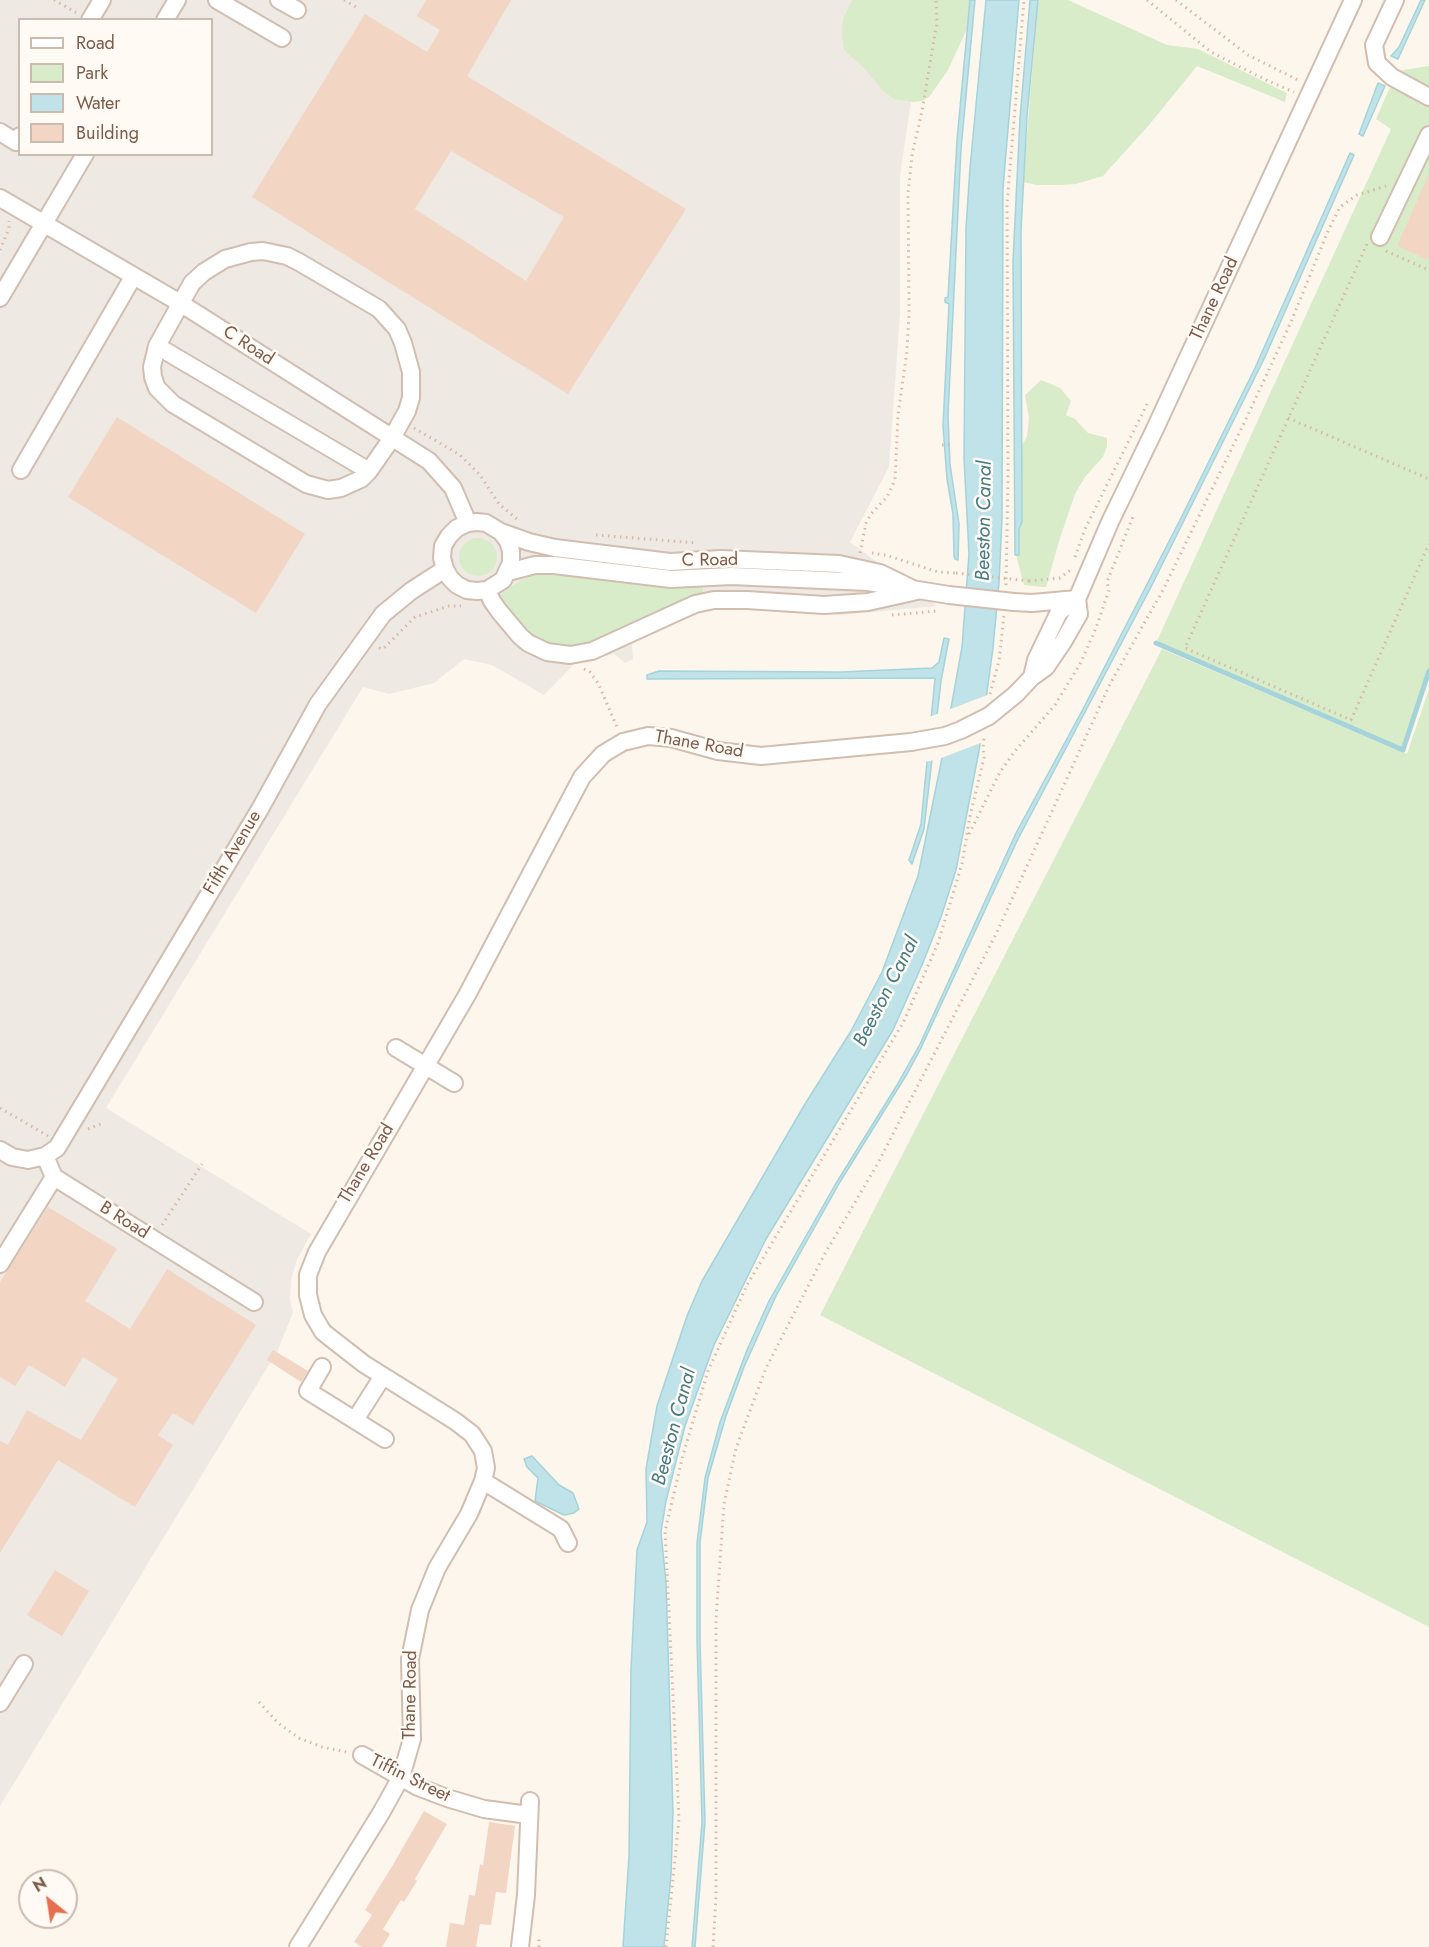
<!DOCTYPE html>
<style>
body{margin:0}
#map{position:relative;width:1429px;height:1947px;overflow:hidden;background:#fdf6ec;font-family:Jost,sans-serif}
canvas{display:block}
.legend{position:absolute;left:18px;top:18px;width:195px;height:138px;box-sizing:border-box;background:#fffaf3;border:2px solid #cabbb1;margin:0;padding:8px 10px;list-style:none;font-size:18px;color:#7a5c4d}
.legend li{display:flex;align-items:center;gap:12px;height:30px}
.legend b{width:30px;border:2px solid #cabbb1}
.north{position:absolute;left:18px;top:1869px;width:60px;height:60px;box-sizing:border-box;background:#fffaf3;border:2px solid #cabbb1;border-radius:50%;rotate:330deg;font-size:16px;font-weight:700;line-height:24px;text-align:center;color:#7a5c4d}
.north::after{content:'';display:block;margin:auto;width:21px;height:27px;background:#e76f51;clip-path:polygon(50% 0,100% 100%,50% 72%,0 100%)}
</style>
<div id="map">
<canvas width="1429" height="1947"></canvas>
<ul class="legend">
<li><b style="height:8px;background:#fff"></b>Road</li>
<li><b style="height:16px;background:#d8ecc9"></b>Park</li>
<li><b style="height:16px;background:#bfe3e8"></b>Water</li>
<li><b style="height:16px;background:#f3d5c3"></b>Building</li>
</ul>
<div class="north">N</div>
</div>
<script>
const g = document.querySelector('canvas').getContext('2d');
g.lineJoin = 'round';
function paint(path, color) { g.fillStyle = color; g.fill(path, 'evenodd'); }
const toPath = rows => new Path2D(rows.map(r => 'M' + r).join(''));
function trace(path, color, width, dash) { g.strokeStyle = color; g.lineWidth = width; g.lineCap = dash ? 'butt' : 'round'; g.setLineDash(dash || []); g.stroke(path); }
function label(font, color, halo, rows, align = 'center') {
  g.font = font + ' Jost,sans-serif'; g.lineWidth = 5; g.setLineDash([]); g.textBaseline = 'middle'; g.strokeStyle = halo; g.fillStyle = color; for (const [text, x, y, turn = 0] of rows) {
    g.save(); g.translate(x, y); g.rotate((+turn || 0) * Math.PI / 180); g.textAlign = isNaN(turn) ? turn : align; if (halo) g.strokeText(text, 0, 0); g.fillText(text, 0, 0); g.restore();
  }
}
const industrial = toPath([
 [0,0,922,0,916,69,900,175,900,314,889,467,850,542,937,606,840,615,738,606,708,609,632,643,633,659,625,663,614,654,574,664,544,695,492,665,464,659,434,683,389,694,363,687,106,1108,311,1234,297,1260,291,1280,290,1300,293,1312,278,1350,0,1806],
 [20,20,212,20,212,154,20,154]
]);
const green = toPath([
 [852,0,970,0,967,29,948,70,929,97,922,101,912,102,894,99,882,90,865,69,846,52,843,46,842,32,843,19],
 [1038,0,1068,0,1167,45,1198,49,1287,93,1285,102,1197,66,1149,125,1103,176,1076,184,1062,185,1037,185,1023,182],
 [1429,66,1429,671,1403,750,1156,643,1391,129,1376,119,1397,71],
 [1041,380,1060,388,1071,401,1066,415,1075,419,1088,433,1107,438,1107,446,1103,457,1085,477,1075,494,1060,538,1046,587,1043,587,1024,585,1016,555,1019,554,1019,529,1022,522,1022,446,1027,436,1029,418,1025,395],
 '459 557a19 19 0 1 1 38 0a19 19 0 1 1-38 0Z',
 [542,573,661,588,702,584,704,597,594,644,562,649,530,636,497,597,521,580],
 [1162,649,1407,754,1429,689,1429,1627,820,1315]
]);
const water = toPath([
 [970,0,975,0,961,149,948,415,950,464,959,524,958,560,955,559,954,556,953,514,947,479,943,426,949,304,945,302,945,298,948,297,957,140,970,0],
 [986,0,1019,0,1003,188,1002,518,999,583,993,648,979,751,956,870,941,917,922,965,893,1030,766,1239,714,1345,685,1426,666,1501,661,1532,666,1582,673,1812,671,1875,664,1947,623,1947,629,1856,631,1669,637,1550,647,1522,646,1469,657,1406,687,1316,702,1281,805,1104,851,1031,882,972,918,876,942,758,962,647,969,554,964,458,966,228,970,168,986,0],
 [1030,0,1038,0,1027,116,1021,231,1022,522,1019,529,1019,555,1015,555,1013,261,1020,118,1030,0],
 [1421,0,1425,0,1398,59,1391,56,1399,47,1421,0],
 [1378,83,1385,86,1363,136,1359,134,1378,83],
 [1350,153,1354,155,1265,357,1150,589,1018,839,920,1050,907,1074,840,1182,776,1296,744,1367,726,1416,708,1478,700,1543,700,1640,705,1822,695,1947,692,1947,702,1822,697,1640,697,1543,705,1478,720,1422,747,1350,769,1301,835,1185,897,1085,920,1044,1016,833,1083,709,1181,518,1255,368,1350,153],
 [944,638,949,639,941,681,924,829,912,864,909,860,921,824,935,678,647,679,647,675,659,671,841,672,932,668,939,662,944,638],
 [532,1456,559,1485,573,1493,579,1509,574,1513,564,1515,535,1501,538,1478,527,1467,524,1459,532,1456]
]);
const pier = toPath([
 [990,694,983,742,939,759,948,710],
 [940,713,935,760,924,762,929,717]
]);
const stream = toPath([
 [1156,643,1403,750,1429,671]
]);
const building = toPath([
 [426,0,511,0,467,76,686,209,568,394,252,197,365,14,427,52,440,30,417,16],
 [451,151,564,217,526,281,415,209],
 [1429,174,1429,260,1397,246],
 [117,417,305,534,256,613,68,497],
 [48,1207,117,1249,85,1301,130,1329,167,1269,256,1325,193,1425,173,1413,158,1435,173,1445,135,1507,58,1460,0,1553,0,1441,8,1445,27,1410,81,1440,118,1379,83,1357,65,1387,29,1365,15,1386,0,1377,0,1282],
 [273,1350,308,1371,301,1382,267,1360],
 [55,1570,89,1591,62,1636,27,1615],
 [424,1811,447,1824,415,1879,417,1881,404,1902,401,1900,383,1929,390,1934,382,1947,362,1947,354,1942,372,1915,365,1910,394,1863],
 [489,1822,515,1826,506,1893,496,1892,491,1925,480,1924,476,1947,446,1947,450,1923,464,1925,469,1895,475,1896,480,1864,483,1865]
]);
const path = toPath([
 [54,0,77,13],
 [344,0,358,8],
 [1147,0,1211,52,1268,81,1294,92],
 [1176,0,1248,55,1300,81],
 [1367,244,1185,648,1351,720,1429,544],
 [0,250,9,228,9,221],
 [1386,251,1429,270],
 [1288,418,1429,479],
 [414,428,460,455,480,475,499,504,518,520],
 [942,445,952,444],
 [596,535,697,543],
 [860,553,866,523,871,514,887,497,895,480,898,415,907,351,909,313,908,194,912,155,922,111,937,22,936,0],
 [872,553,889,556,938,572,956,573],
 [1075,557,1085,529,1149,400],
 [1029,581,1060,578,1073,568],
 [1006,585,1008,473,1007,204,1024,0],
 [892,615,936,611],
 [379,648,383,649,415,617,449,606,461,606],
 [584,669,590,672,598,683,617,727],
 [990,694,999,661,1004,615],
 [969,834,1000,772,1015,751,1055,705,1080,664,1096,628,1109,590,1107,582,1134,514],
 [0,1108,48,1136],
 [88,1129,103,1123],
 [162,1225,202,1164],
 [259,1702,278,1723,299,1738,322,1747,346,1752],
 [539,1947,539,1935],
 [666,1947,679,1819,665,1531,683,1455,708,1371,747,1285,904,1021,938,943,962,864,970,816,984,758,983,748,984,737],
 [713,1947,716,1897,716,1619,724,1504,736,1448,766,1368,823,1257,878,1163,996,934,1110,684,1163,590,1247,417,1291,322,1328,231,1340,207,1357,195,1386,186]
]);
const minor = toPath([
 [217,0,282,38],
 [279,0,297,10],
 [1395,0,1374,45,1377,63,1392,77,1429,97],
 [90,20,102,0],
 [165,20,177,0],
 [0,132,16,142,20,136],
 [0,198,180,303,429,461,453,488,468,523],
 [1380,237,1429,135],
 [263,251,287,256,299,262,379,309,397,329,403,343,411,372,411,398,407,411,392,438,369,471,361,479,341,488,328,490,306,484,173,404,157,388,153,377,152,367,157,346,192,283,204,272,225,259,251,252,263,251],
 [0,298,85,154],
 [157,346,369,471],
 [21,470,133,277],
 [501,532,508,541,511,551,511,563,503,580,487,590,477,591,467,590,457,585,450,578,445,569,442,558,443,546,449,536,457,528,468,523,477,522,486,523,501,532,529,542,555,548,670,562,721,559,839,564,880,573,917,591],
 [508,572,535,565,554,565,671,579,731,576,868,582,949,595],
 [487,590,492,601,499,611,520,636,528,643,547,652,570,655,592,651,695,604,714,600,747,600,824,605,868,602,917,591],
 [1014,602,1032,603,1077,599],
 [1032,677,1036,660,1059,612,1077,599,1110,522,1154,431,1353,0],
 [1016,694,1032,677,1046,667,1063,642,1079,614,1077,599],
 [396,1048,454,1083],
 [0,1150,12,1157,28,1160,45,1156,57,1148,260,809,318,704,383,614,411,591,445,569],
 [45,1156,54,1177,254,1302],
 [0,1264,54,1177],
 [322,1367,308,1391,385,1439],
 [355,1420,383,1376],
 [483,1481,561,1529,568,1543],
 [0,1703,24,1664],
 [362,1755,418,1787,447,1798,484,1809,529,1815],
 [298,1947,381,1813,401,1777,412,1739,410,1659,420,1610,437,1568,469,1514,483,1481,486,1468,483,1451,472,1434,455,1421,364,1364,323,1332,313,1315,308,1295,308,1275,317,1252,467,995,582,777,603,754,623,742,648,736,671,738,718,751,761,756,911,742],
 [520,1947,526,1895,530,1801]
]);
const pathBridge = toPath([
 [956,573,1029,581]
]);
const minorBridge = toPath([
 [949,595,1014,602],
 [911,742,945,736,961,730,989,716,1016,694]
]);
const streetNames = [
 ["Thane Road",1215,299,-65],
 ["C Road",248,346,33],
 ["C Road",710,561,-1],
 ["Thane Road",699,745,10],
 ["Fifth Avenue",233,853,-59],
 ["Thane Road",367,1164,-59],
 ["B Road",124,1221,32],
 ["Thane Road",411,1695,-89],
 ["Tiffin Street",410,1779,26]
];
const waterNames = [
 ["Beeston Canal",985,521,-89],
 ["Beeston Canal",887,992,-63],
 ["Beeston Canal",675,1427,-75]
];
paint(industrial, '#efe9e4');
paint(green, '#d8ecc9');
paint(water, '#bfe3e8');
trace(water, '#a5d3da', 1.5);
paint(pier, '#fdf6ec');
trace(stream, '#a5d3da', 5);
paint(building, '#f3d5c3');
trace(minor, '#d1beb0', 20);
trace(path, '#d9b8a5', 3, [1.5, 4.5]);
trace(minor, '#fff', 16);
trace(minorBridge, '#d1beb0', 20, []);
trace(pathBridge, '#d9b8a5', 3, [1.5, 4.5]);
trace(minorBridge, '#fff', 16);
label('18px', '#7a5c4d', '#fffaf3', streetNames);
label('italic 20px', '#437c86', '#fffaf3', waterNames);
</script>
